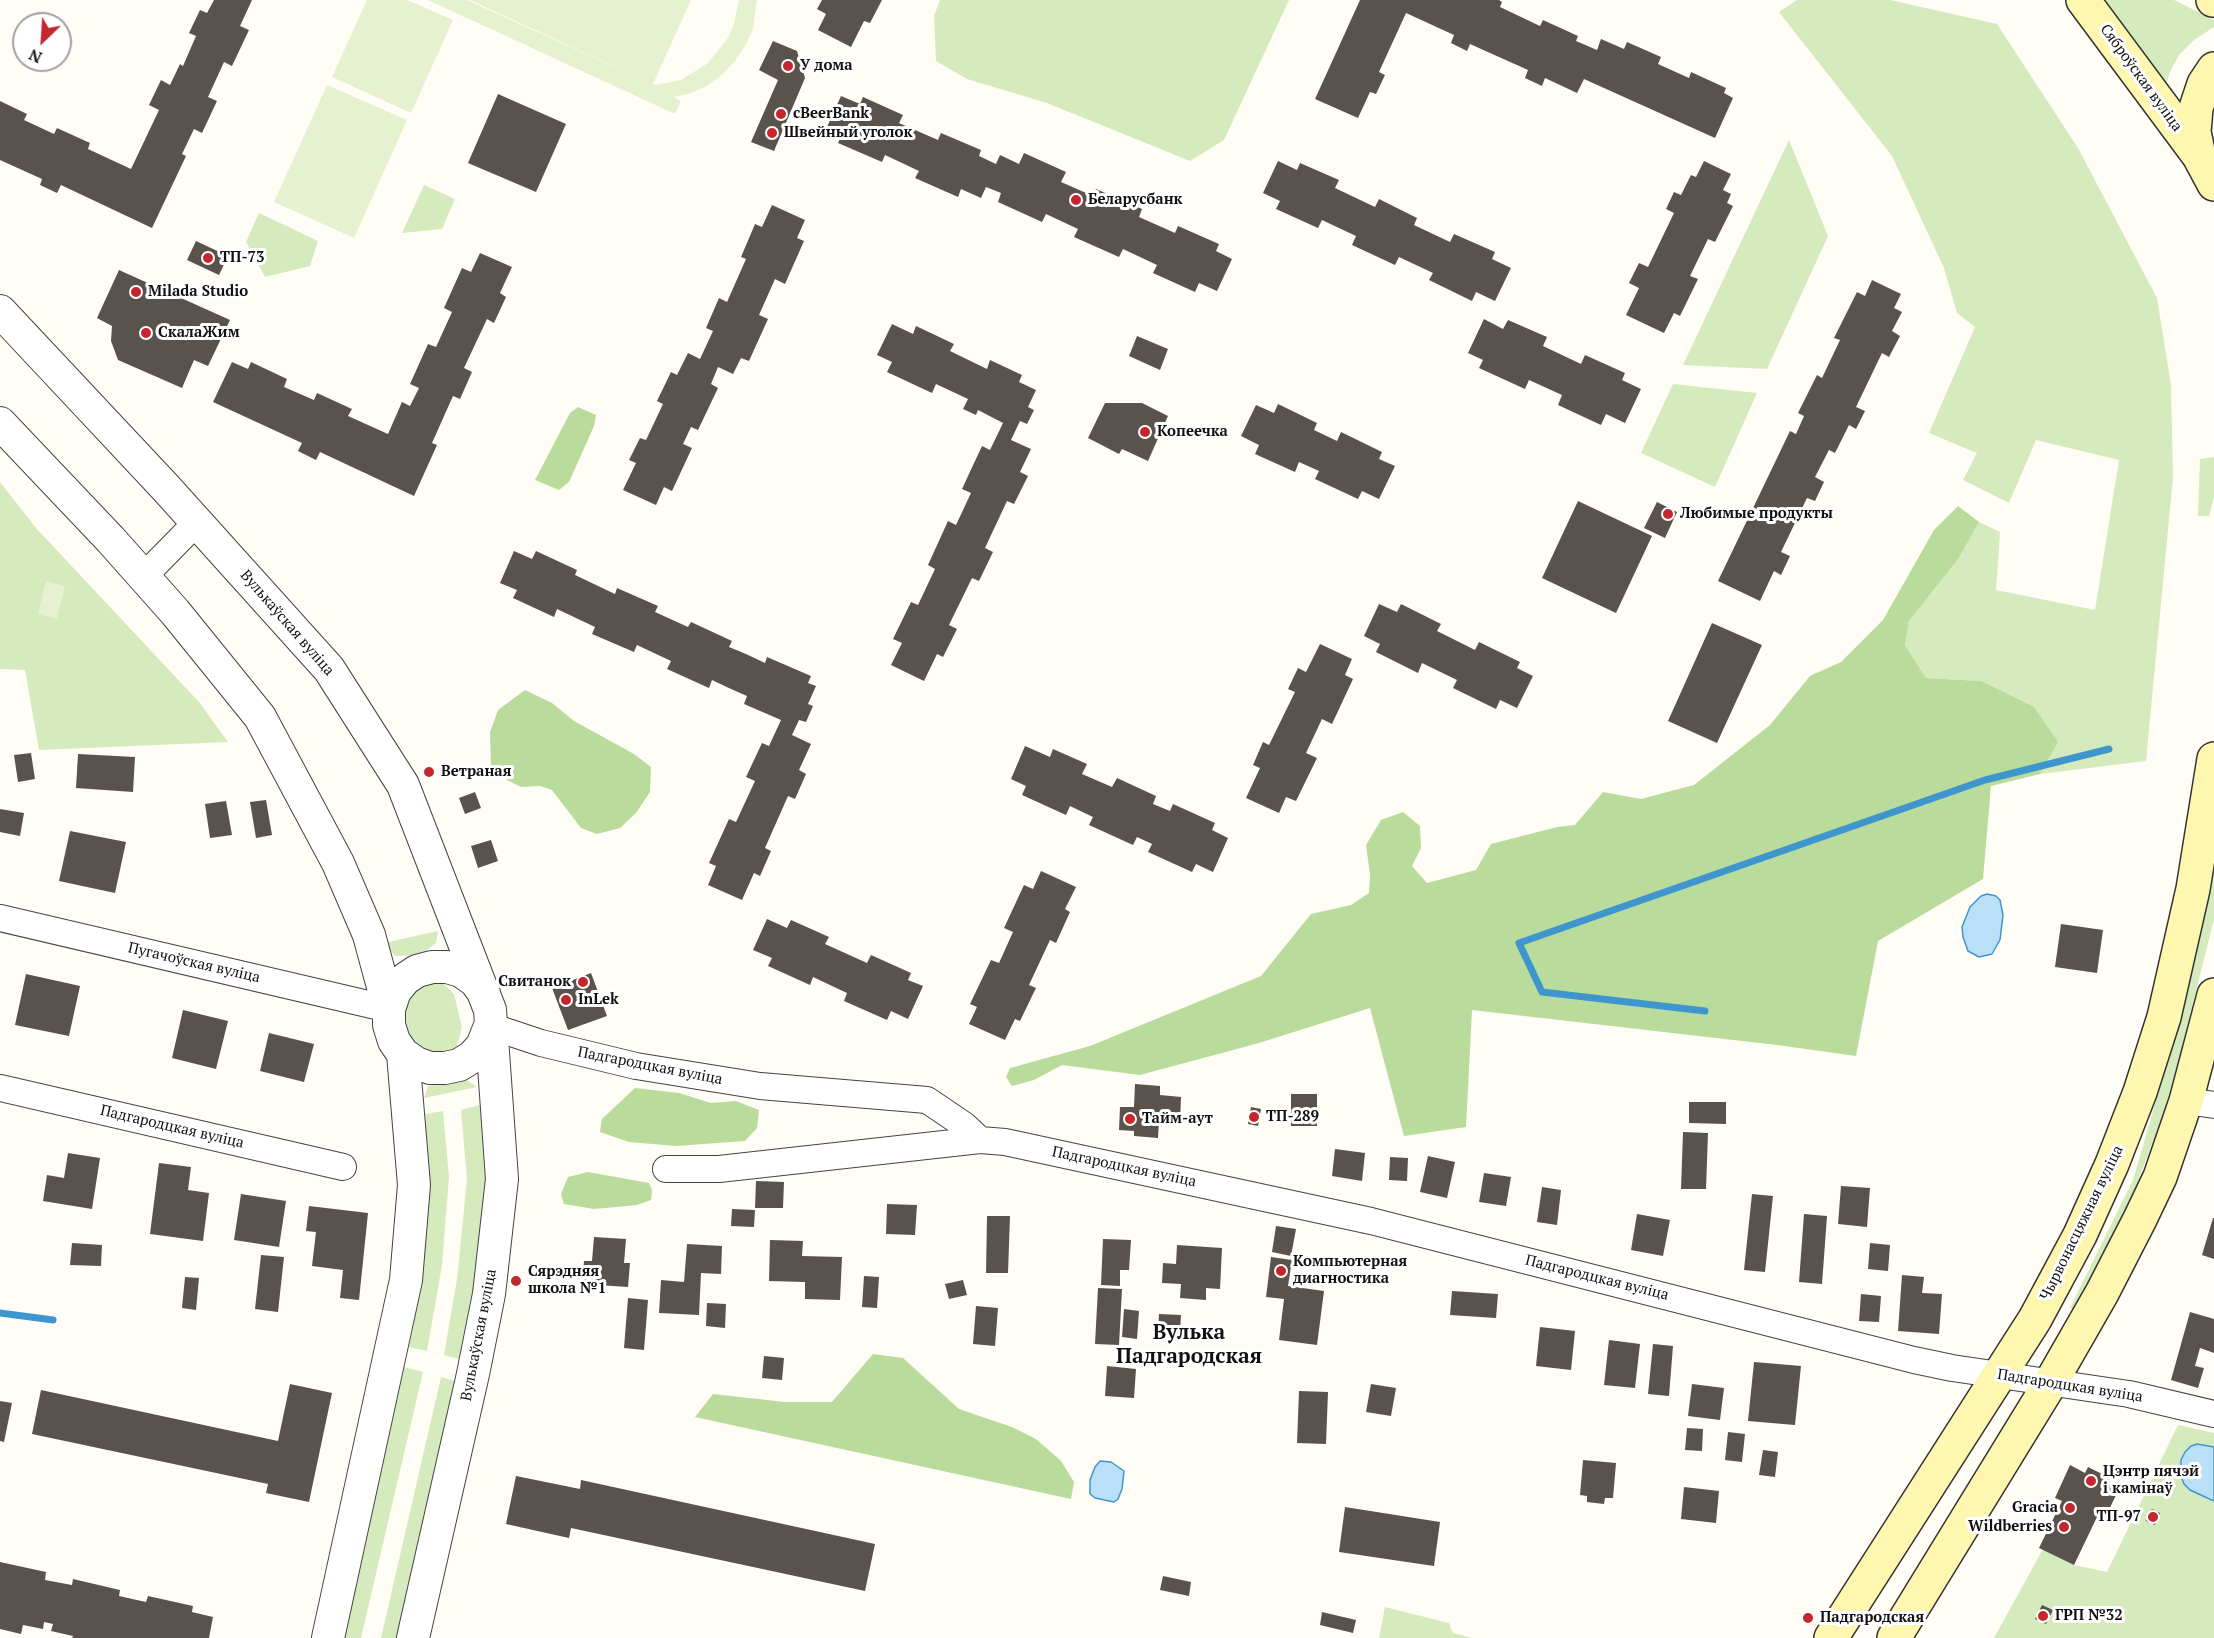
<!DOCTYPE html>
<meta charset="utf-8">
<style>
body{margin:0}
#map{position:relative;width:2214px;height:1638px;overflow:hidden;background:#fffdf5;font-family:"PT Serif",serif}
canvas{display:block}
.north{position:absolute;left:12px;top:12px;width:60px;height:60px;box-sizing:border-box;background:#fff;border:2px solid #a0a0a0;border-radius:50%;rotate:205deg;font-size:16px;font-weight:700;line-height:24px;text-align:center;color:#111}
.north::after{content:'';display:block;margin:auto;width:21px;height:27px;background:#c4262e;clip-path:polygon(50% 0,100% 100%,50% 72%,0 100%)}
</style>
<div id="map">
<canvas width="2214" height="1638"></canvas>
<div class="north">N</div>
</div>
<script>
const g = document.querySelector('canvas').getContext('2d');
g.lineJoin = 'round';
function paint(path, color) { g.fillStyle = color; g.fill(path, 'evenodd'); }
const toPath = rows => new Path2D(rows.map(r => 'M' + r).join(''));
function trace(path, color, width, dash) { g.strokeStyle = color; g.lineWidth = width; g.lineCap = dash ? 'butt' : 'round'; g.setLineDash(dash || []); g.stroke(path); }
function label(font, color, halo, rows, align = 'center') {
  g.font = font + ' "PT Serif",serif'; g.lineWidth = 6; g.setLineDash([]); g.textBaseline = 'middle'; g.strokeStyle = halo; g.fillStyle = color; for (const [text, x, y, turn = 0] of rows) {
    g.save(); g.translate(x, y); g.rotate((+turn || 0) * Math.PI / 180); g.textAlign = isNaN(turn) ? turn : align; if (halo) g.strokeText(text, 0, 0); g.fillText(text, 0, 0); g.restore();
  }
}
const green = toPath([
 [940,0,1289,0,1224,140,1190,161,1047,103,967,79,936,61,934,16],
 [1797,0,1890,0,1997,24,2078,148,2157,298,2171,385,2173,477,2146,761,2040,774,2058,742,1981,681,1926,678,1905,645,1909,621,1959,558,1979,522,2000,532,1996,590,2095,610,2119,460,2036,440,2009,503,1963,480,1977,453,1929,433,1975,327,1957,313,1944,268,1892,156,1779,12],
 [2096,0,2174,0,2214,20,2214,27,2194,40,2179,55,2170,72,2163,95],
 [1789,140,1828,236,1767,369,1683,365],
 [424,185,455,199,442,229,402,233],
 [259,213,318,241,310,266,265,277,246,242],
 [1673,384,1757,393,1715,487,1641,453],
 [2214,457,2214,497,2209,516,2198,516,2200,459],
 [0,482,36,528,199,702,228,742,39,750,25,670,0,669],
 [2214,839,2214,919,2169,1099,2137,1184,2081,1305,2076,1310,2070,1308,2133,1180,2152,1115,2205,900],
 [438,931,436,943,420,955,395,956,384,943],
 [441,981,454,994,462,1027,457,1046,442,1057,411,1045,403,1017,403,996,412,984],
 [465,1079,477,1087,424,1098,428,1086],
 [480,1105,486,1173,476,1272,462,1360,444,1355,457,1279,467,1179,461,1110],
 [443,1111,449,1177,442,1265,427,1351,409,1347,423,1273,430,1178,425,1114],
 [404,1367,423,1372,361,1638,343,1638],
 [441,1377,459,1382,400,1638,381,1638],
 [2178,1425,2214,1433,2214,1638,1994,1638,2043,1549,2074,1565,2107,1572],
 [1385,1607,1449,1623,1453,1633,1472,1638,1379,1638]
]);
const forest = toPath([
 [578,407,596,415,594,426,569,482,559,490,535,480,570,413],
 [1958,506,1979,522,1959,558,1909,621,1905,645,1926,678,1981,681,2034,707,2058,742,2040,774,1991,786,1983,879,1878,941,1856,1056,1777,1045,1472,1010,1466,1127,1404,1136,1370,1008,1259,1043,1140,1075,1062,1065,1034,1080,1012,1086,1006,1077,1010,1068,1090,1046,1261,976,1311,914,1351,905,1369,893,1370,874,1366,845,1381,820,1403,812,1420,826,1421,848,1412,866,1427,883,1476,870,1491,844,1557,827,1575,825,1603,792,1641,799,1694,785,1770,725,1810,676,1841,662,1883,620,1934,530],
 [525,690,552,703,574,721,634,754,651,767,650,792,636,813,620,828,597,834,581,828,552,790,540,786,521,787,507,780,491,765,490,732,498,710],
 [635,1088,679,1093,711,1103,736,1101,759,1110,757,1128,745,1141,676,1146,629,1142,600,1132,602,1119],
 [588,1172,649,1183,652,1190,651,1200,637,1205,594,1209,564,1204,561,1194,568,1177],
 [873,1354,903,1358,959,1409,1012,1427,1036,1439,1061,1461,1074,1482,1071,1499,695,1417,713,1394,785,1402,832,1402]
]);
const pitch = toPath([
 [367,0,407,0,453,20,411,113,332,77],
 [428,0,467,0,652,84,470,0,691,0,653,84,656,85,681,80,708,63,728,38,734,24,739,0,757,0,753,29,745,46,735,61,723,74,708,85,692,93,674,97,681,101,675,114],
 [327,85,407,120,354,238,274,202],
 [46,581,65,586,57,619,38,614]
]);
const water = toPath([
 [1987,894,1996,896,2000,900,2003,915,2000,940,1992,954,1979,957,1968,951,1963,937,1962,927,1970,907,1981,896,1987,894],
 [2197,1444,2214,1447,2214,1501,2190,1490,2184,1484,2181,1476,2181,1460,2185,1452,2191,1446,2197,1444],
 [1100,1461,1111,1462,1124,1471,1122,1489,1118,1499,1114,1502,1095,1498,1090,1494,1090,1480,1095,1467,1100,1461]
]);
const stream = toPath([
 [1705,1011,1542,992,1519,943,1985,780,2109,749],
 [0,1313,53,1320]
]);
const building = toPath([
 [214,0,252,0,240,26,249,30,232,66,224,62,208,97,217,101,202,133,194,129,182,154,186,156,152,228,61,185,57,193,40,185,42,179,0,160,0,101,27,114,24,120,54,134,57,128,90,143,88,149,131,169,159,110,149,105,161,80,170,85,180,64,183,66,196,36,189,33,200,10,207,13],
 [822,0,882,0,870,23,864,21,851,47,818,30,826,14,817,9],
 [1360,0,1499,0,1502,2,1500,7,1540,26,1543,20,1578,36,1576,41,1597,50,1601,39,1624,49,1627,42,1661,57,1658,64,1689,78,1691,72,1726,88,1724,93,1733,98,1715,138,1584,79,1577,93,1545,78,1542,86,1525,78,1528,70,1470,44,1467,51,1451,43,1454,35,1406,13,1379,72,1385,75,1376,94,1370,92,1358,118,1315,99],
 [773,41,797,51,805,78,774,151,751,142,778,80,759,70],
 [498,94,566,124,536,192,468,163],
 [841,96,860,104,863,97,903,115,899,123,938,140,941,133,981,150,979,156,996,164,1000,155,1019,164,1024,153,1066,172,1061,182,1093,196,1096,189,1142,209,1139,217,1175,233,1178,226,1219,244,1216,251,1232,259,1217,291,1199,283,1195,292,1153,273,1157,265,1123,249,1119,257,1074,237,1078,229,1046,214,1042,222,998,202,1001,193,986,187,981,198,961,189,958,197,915,178,919,171,885,155,882,162,838,143,842,134,827,127],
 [1278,161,1297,170,1300,163,1339,180,1335,188,1375,207,1379,199,1417,218,1414,225,1450,242,1454,234,1495,252,1492,259,1511,268,1495,301,1476,292,1472,301,1429,280,1433,273,1399,257,1395,265,1352,245,1356,236,1322,220,1318,228,1276,209,1280,201,1263,193],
 [1704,161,1731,174,1723,190,1731,194,1727,203,1733,206,1715,242,1708,239,1690,276,1698,279,1680,316,1674,313,1664,333,1626,315,1639,288,1629,283,1639,263,1648,267,1674,213,1666,209,1674,192,1681,195,1691,175,1696,177],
 [772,205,805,220,797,238,804,241,785,284,775,279,759,315,768,319,749,361,741,358,733,374,718,367,711,384,718,388,698,430,691,427,683,444,692,448,672,491,664,487,656,505,623,490,636,463,629,460,640,438,646,440,663,404,657,401,671,372,677,375,688,353,700,359,713,331,706,328,719,298,727,302,746,259,741,257,755,224,762,227],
 [196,241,228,256,219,275,187,260],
 [480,253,512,267,500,293,506,297,494,323,487,319,464,368,472,372,460,399,453,396,432,443,437,445,414,496,320,452,316,460,298,451,302,443,213,402,232,362,248,369,251,362,287,379,284,387,314,400,317,393,352,409,348,416,388,434,402,402,410,406,419,388,410,384,428,344,436,347,452,312,444,308,462,268,471,272],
 [119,270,230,320,208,366,194,360,182,388,118,360,111,341,112,326,97,318],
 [1872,280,1901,294,1894,308,1902,312,1892,331,1900,336,1889,357,1882,353,1856,407,1865,411,1856,429,1849,425,1835,453,1829,450,1815,477,1824,482,1815,501,1807,498,1781,552,1790,556,1781,575,1774,571,1760,601,1718,581,1790,431,1796,434,1804,416,1798,413,1817,375,1822,378,1840,340,1834,338,1857,292,1865,296],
 [1484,319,1503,329,1508,320,1547,337,1543,346,1581,364,1585,355,1625,373,1622,380,1641,389,1625,423,1606,414,1601,425,1558,405,1562,395,1529,380,1525,389,1479,368,1483,360,1468,353],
 [892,324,913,334,916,326,954,344,950,351,987,369,990,360,1022,375,1019,382,1036,390,1028,407,1034,410,1027,424,1020,421,1011,440,1031,449,1020,472,1028,476,1014,504,1007,501,985,548,993,552,979,581,972,578,949,625,957,629,943,657,937,654,924,681,891,665,902,643,893,639,911,602,918,605,935,569,928,565,948,521,956,525,971,493,962,489,982,446,990,450,1003,423,978,410,976,415,963,409,968,399,936,384,932,393,887,372,892,362,877,355],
 [1137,336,1168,349,1160,370,1129,356],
 [1105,403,1142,403,1168,416,1148,461,1122,449,1119,454,1088,438],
 [1278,404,1317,423,1314,430,1337,441,1341,432,1382,452,1379,459,1395,466,1379,499,1362,491,1358,499,1315,479,1319,471,1299,462,1295,472,1255,454,1259,445,1241,436,1256,405,1274,413],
 [1578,501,1652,536,1616,613,1542,578],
 [1657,502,1677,512,1665,538,1644,528],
 [514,551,532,559,536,551,577,570,575,575,615,594,617,588,658,606,655,612,688,627,691,622,732,641,729,647,746,654,765,663,767,657,811,676,808,683,816,686,808,704,813,706,806,722,799,720,792,735,811,744,799,770,806,774,795,799,788,796,765,848,771,851,760,876,754,873,742,900,708,885,716,866,709,863,729,819,736,822,755,781,746,777,762,743,769,746,781,720,744,704,747,696,731,689,712,680,709,688,667,669,671,661,637,645,634,652,592,634,595,627,557,609,554,617,513,598,517,590,500,583],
 [1379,604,1397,612,1401,604,1441,624,1437,631,1475,650,1479,642,1520,662,1517,668,1533,676,1517,708,1500,700,1496,709,1453,688,1457,680,1422,663,1418,673,1376,652,1380,644,1364,636],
 [1712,623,1762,645,1717,743,1668,721],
 [1320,644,1352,659,1345,675,1353,679,1332,724,1322,719,1306,753,1317,758,1296,801,1286,797,1279,813,1246,798,1260,768,1253,765,1263,742,1269,745,1295,692,1288,689,1298,668,1306,672],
 [1025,746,1050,757,1053,749,1087,764,1082,774,1112,787,1117,778,1156,796,1153,804,1170,811,1173,804,1215,823,1212,830,1228,838,1213,872,1196,864,1192,872,1148,852,1152,844,1137,837,1133,845,1089,825,1093,817,1070,806,1066,815,1022,795,1026,786,1011,779],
 [31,753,35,779,18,782,14,755],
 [78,754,135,757,133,792,76,788],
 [475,792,481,808,465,814,459,798],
 [266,800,272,835,256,838,250,802],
 [226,801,232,835,210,838,205,804],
 [0,809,24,813,20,836,0,832],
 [70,831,126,842,115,893,59,881],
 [491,840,498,861,478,868,471,846],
 [1041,871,1076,887,1065,909,1070,912,1056,943,1050,940,1029,985,1036,988,1020,1021,1015,1019,1005,1040,969,1024,977,1007,970,1004,991,960,999,963,1013,932,1004,928,1024,885,1033,889],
 [767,919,787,928,791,920,829,937,825,944,867,963,871,955,911,973,908,980,923,986,908,1019,891,1011,887,1020,844,1001,847,993,813,977,810,985,768,966,772,958,753,950],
 [2061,924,2103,930,2097,973,2055,967],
 [591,973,607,1016,568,1030,552,988],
 [26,974,80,986,69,1036,15,1025],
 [183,1010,228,1021,216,1069,172,1058],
 [269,1033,314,1044,304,1082,260,1071],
 [1135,1084,1160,1086,1160,1095,1181,1097,1180,1122,1159,1121,1158,1138,1134,1136,1134,1131,1119,1130,1120,1107,1134,1107],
 [1291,1094,1317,1094,1317,1126,1291,1126],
 [1689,1102,1726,1102,1726,1124,1689,1123],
 [1251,1107,1261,1109,1258,1126,1248,1124],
 [1683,1132,1708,1133,1706,1189,1681,1189],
 [1335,1149,1365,1153,1362,1181,1332,1176],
 [68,1153,100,1158,92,1209,43,1201,47,1175,64,1178],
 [1428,1156,1455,1162,1447,1198,1420,1192],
 [1390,1157,1408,1158,1407,1181,1389,1180],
 [159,1163,191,1167,188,1190,209,1193,203,1241,150,1234],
 [1484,1173,1511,1177,1506,1206,1479,1202],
 [756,1181,784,1182,783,1208,755,1208],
 [1841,1186,1870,1188,1867,1227,1838,1224],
 [1542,1187,1561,1190,1557,1225,1537,1222],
 [241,1194,286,1201,279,1247,234,1240],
 [1752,1194,1773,1196,1765,1272,1744,1270],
 [887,1204,917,1205,915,1235,886,1234],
 [309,1206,368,1213,359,1300,340,1298,343,1270,312,1266,316,1232,306,1231],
 [732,1209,755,1210,754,1227,731,1226],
 [1637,1214,1670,1220,1663,1256,1631,1250],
 [1804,1214,1827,1216,1822,1284,1799,1282],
 [987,1216,1010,1216,1008,1273,986,1273],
 [2213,1218,2214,1218,2214,1259,2202,1255],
 [1276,1226,1296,1229,1291,1256,1272,1252],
 [594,1237,626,1239,624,1263,630,1263,628,1287,582,1284,584,1261,592,1261],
 [1103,1239,1131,1240,1129,1270,1120,1270,1120,1286,1101,1285],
 [770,1240,803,1241,802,1256,842,1257,840,1300,805,1299,805,1282,769,1281],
 [72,1243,102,1245,101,1266,70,1265],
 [1870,1243,1890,1245,1888,1271,1868,1269],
 [687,1244,722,1246,721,1274,701,1273,699,1315,659,1313,661,1280,684,1282],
 [1177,1245,1222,1248,1220,1289,1206,1288,1206,1300,1180,1298,1181,1284,1162,1283,1163,1263,1176,1264],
 [261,1255,284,1257,278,1312,255,1309],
 [1271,1257,1292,1260,1288,1286,1324,1291,1317,1345,1279,1340,1284,1299,1266,1297],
 [1902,1275,1924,1277,1922,1293,1942,1294,1939,1334,1898,1331],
 [864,1276,879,1277,877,1308,862,1307],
 [185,1277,199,1278,196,1310,182,1308],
 [963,1280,967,1295,949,1299,945,1284],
 [1098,1288,1122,1289,1119,1345,1095,1344],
 [1452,1291,1498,1294,1496,1318,1450,1315],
 [1861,1294,1881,1296,1879,1322,1859,1321],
 [628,1298,648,1300,644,1350,624,1348],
 [707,1303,726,1304,725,1328,706,1326],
 [976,1306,998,1308,995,1346,973,1344],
 [1124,1309,1139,1311,1137,1339,1122,1337],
 [2190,1312,2214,1319,2214,1353,2200,1348,2195,1366,2204,1368,2198,1388,2171,1380],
 [1159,1314,1181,1315,1180,1332,1158,1331],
 [1540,1327,1575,1331,1571,1370,1536,1366],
 [1609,1340,1640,1344,1635,1388,1604,1385],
 [1653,1344,1673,1346,1669,1396,1648,1394],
 [764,1356,784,1358,782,1380,762,1378],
 [1754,1362,1801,1366,1795,1425,1748,1421],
 [1107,1366,1136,1369,1134,1398,1105,1396],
 [290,1384,332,1393,309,1502,266,1493,268,1484,32,1434,41,1390,278,1441],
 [1371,1384,1396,1388,1391,1416,1366,1412],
 [1692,1384,1724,1388,1720,1420,1688,1416],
 [1299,1391,1328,1392,1326,1444,1297,1443],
 [0,1401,12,1403,4,1442,0,1441],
 [1687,1428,1703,1429,1702,1451,1685,1450],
 [1728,1432,1745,1434,1742,1462,1725,1460],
 [1763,1450,1778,1452,1775,1477,1759,1475],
 [1583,1460,1616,1463,1613,1498,1605,1498,1604,1504,1587,1502,1587,1496,1580,1495],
 [2070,1465,2085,1473,2088,1467,2098,1472,2109,1477,2107,1483,2119,1489,2104,1520,2097,1517,2074,1565,2039,1548,2062,1501,2055,1498],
 [516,1476,580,1489,581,1480,875,1544,865,1591,571,1528,569,1538,506,1524],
 [1684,1487,1719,1491,1716,1523,1681,1519],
 [1345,1507,1440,1522,1434,1566,1339,1552],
 [2152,1509,2160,1513,2155,1525,2146,1521],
 [0,1562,46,1572,45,1580,72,1585,73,1579,120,1590,119,1596,146,1602,148,1596,193,1606,192,1612,213,1617,209,1638,72,1638,73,1636,51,1631,53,1624,44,1622,43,1629,23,1625,21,1634,0,1629],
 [1163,1576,1191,1582,1189,1596,1160,1590],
 [2042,1605,2053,1610,2046,1624,2035,1619],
 [1322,1612,1356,1620,1353,1633,1320,1625]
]);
const minor = toPath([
 [143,577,197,522],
 [0,918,389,1009],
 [490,1026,541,1043,636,1066,760,1086,927,1100,964,1125,980,1140,1005,1142,1371,1221,1914,1360,1952,1368,2129,1394,2214,1414],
 [0,1088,343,1167],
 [2186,1101,2214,1105],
 [666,1169,719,1169,980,1140]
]);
const tertiary = toPath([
 [0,311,166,488,329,669,403,785,490,1010,502,1179,489,1294,473,1374,413,1638],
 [0,423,111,540,175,612,260,717,338,863,369,935,389,1009],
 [484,993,475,981,461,971,447,967,432,967,417,971,405,979,395,991,389,1009,389,1025,394,1041,403,1054,416,1063,430,1068,445,1068,459,1065,472,1057,482,1046,490,1026],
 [328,1638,406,1280,414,1185,403,1054]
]);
const secondary = toPath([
 [2083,0,2199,156],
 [2213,0,2214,0],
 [2214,69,2204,84,2196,108,2194,132,2199,156,2214,184],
 [1831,1638,2035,1319,2080,1235,2112,1164,2140,1092,2164,1017,2193,889,2214,759],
 [1894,1638,2051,1382,2102,1293,2140,1219,2160,1177,2186,1101,2214,995]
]);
const markers = [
 [788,66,6,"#c4262e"],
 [781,114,6,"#c4262e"],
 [772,133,6,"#c4262e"],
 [1076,200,6,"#c4262e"],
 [208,258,6,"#c4262e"],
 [136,292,6,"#c4262e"],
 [146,333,6,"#c4262e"],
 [1145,432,6,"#c4262e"],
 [1668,514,6,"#c4262e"],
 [429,772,6,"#c4262e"],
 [583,982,6,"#c4262e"],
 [566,1000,6,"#c4262e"],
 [1254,1117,6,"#c4262e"],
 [1130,1119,6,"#c4262e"],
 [1281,1271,6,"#c4262e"],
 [516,1281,6,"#c4262e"],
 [2091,1481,6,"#c4262e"],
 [2070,1508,6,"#c4262e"],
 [2153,1517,6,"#c4262e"],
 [2064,1527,6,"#c4262e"],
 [2043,1616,6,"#c4262e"],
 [1808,1618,6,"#c4262e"]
];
const poiNames = [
 ["У дома",800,66],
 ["cBeerBank",793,114],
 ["Швейный уголок",784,133],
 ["Беларусбанк",1088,200],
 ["ТП-73",220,258],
 ["Milada Studio",148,292],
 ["СкалаЖим",158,333],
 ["Копеечка",1157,432],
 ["Любимые продукты",1680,514],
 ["Ветраная",441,772],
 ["Свитанок",571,982,"right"],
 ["InLek",578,1000],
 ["ТП-289",1266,1117],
 ["Тайм-аут",1142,1119],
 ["Компьютерная",1293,1262],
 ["диагностика",1293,1279],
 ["Сярэдняя",528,1272],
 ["школа №1",528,1289],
 ["Цэнтр пячэй",2103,1472],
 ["і камiнаў",2103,1489],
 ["Gracia",2058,1508,"right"],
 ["ТП-97",2141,1517,"right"],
 ["Wildberries",2052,1527,"right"],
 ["ГРП №32",2055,1616],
 ["Падгародская",1820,1618]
];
const streetNames = [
 ["Сяброўская вуліца",2141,78,54],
 ["Вулькаўская вуліца",287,623,49],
 ["Пугачоўская вуліца",194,963,13],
 ["Падгародцкая вуліца",650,1066,11],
 ["Падгародцкая вуліца",172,1127,13],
 ["Падгародцкая вуліца",1124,1167,12],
 ["Чырвонасцяжная вуліца",2082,1223,-64],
 ["Падгародцкая вуліца",1597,1278,14],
 ["Вулькаўская вуліца",479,1335,-79],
 ["Падгародцкая вуліца",2070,1386,9]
];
const districtNames = [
 ["Вулька",1189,1333],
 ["Падгародская",1189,1357]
];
paint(green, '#d5ebbd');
paint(forest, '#b9dc9c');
paint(pitch, '#e6f2cf');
paint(water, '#b9e0f7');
trace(water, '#3f96cf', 1.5);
trace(stream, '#3f96cf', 7);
paint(building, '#5a524d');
trace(minor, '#444', 28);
trace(tertiary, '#444', 34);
trace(secondary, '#333', 36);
trace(minor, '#fff', 26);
trace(tertiary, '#fff', 32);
trace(secondary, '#fff6b0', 33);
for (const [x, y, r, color] of markers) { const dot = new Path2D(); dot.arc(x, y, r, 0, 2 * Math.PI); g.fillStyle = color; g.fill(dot); trace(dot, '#fff', 2); }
label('bold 15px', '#111', '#fff', poiNames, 'left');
label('15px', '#111', '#fff', streetNames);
label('bold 21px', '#111', '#fff', districtNames);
</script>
